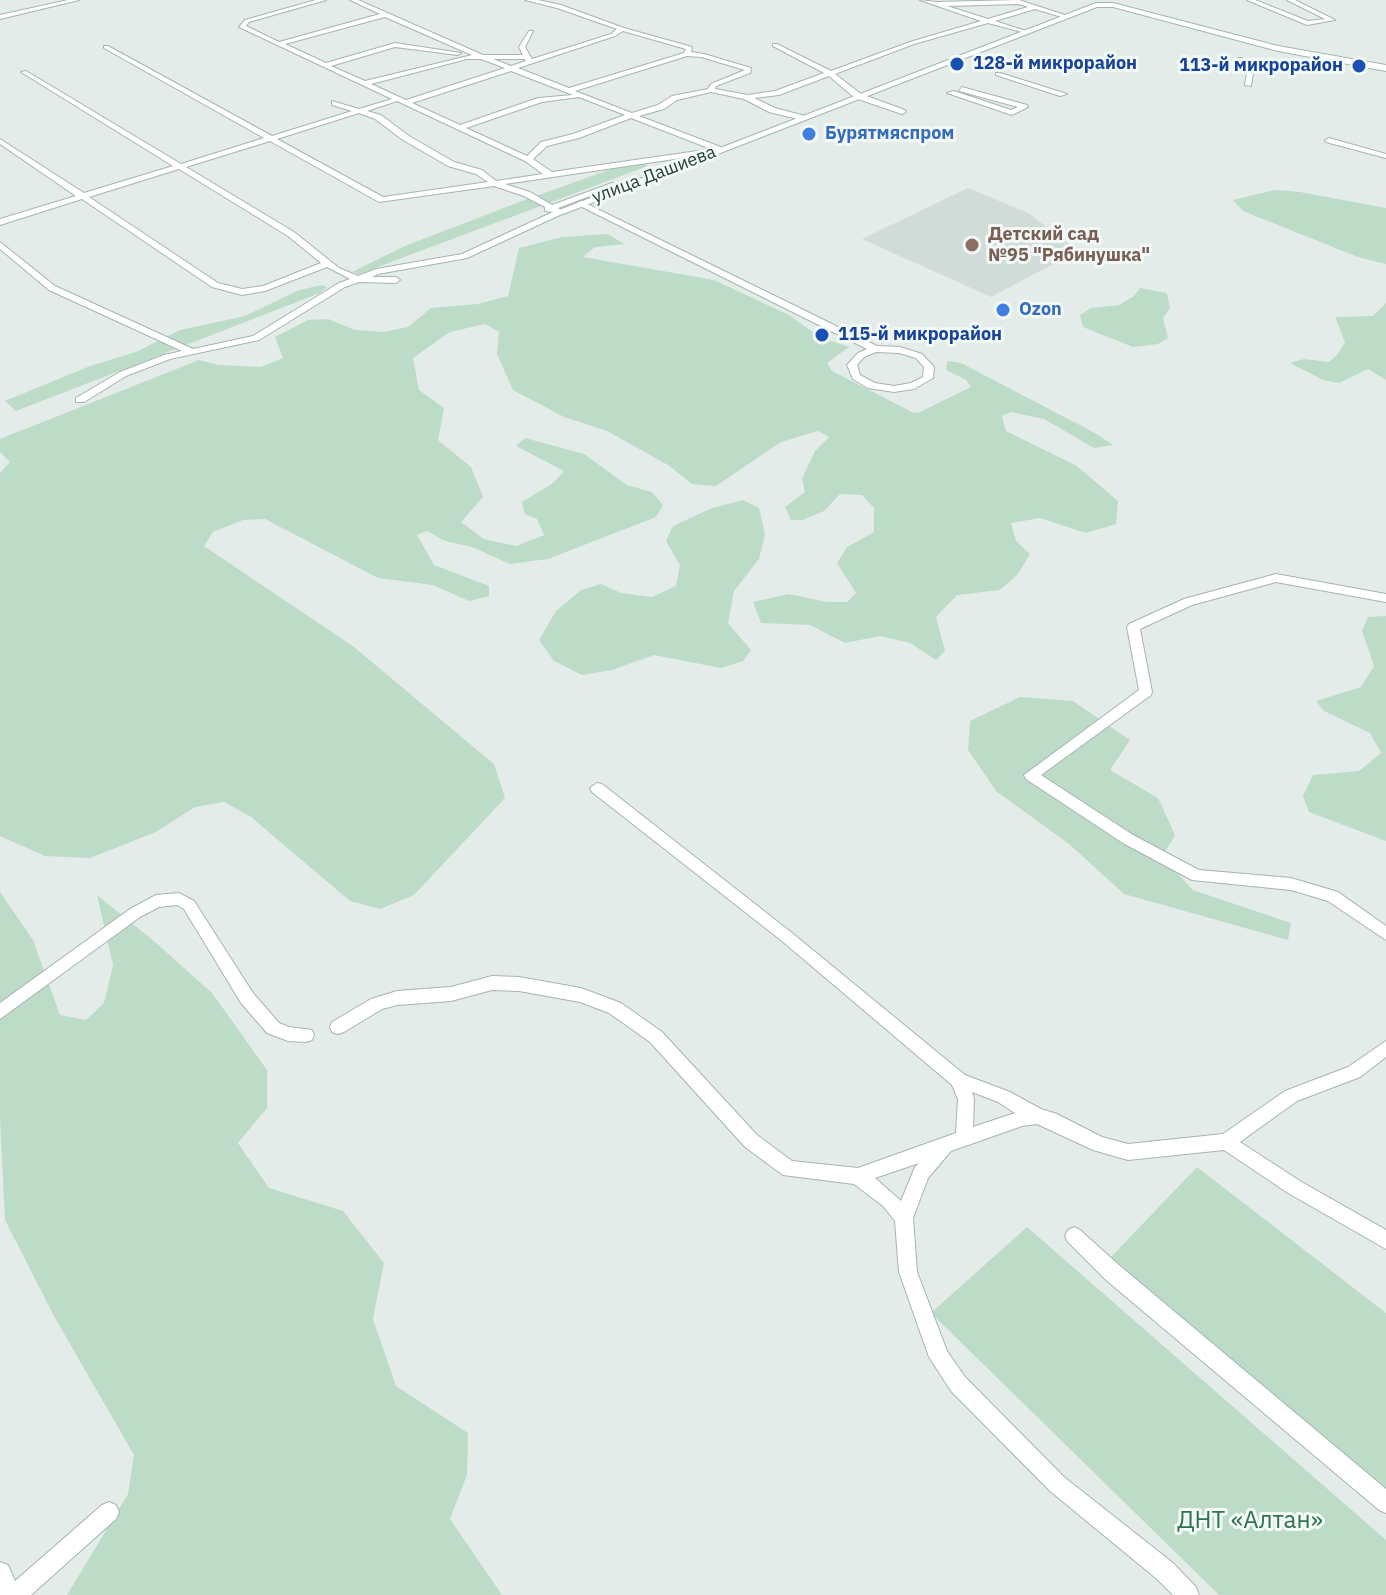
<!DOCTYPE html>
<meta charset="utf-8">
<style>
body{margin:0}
canvas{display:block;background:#e3ece9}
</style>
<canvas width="1386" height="1595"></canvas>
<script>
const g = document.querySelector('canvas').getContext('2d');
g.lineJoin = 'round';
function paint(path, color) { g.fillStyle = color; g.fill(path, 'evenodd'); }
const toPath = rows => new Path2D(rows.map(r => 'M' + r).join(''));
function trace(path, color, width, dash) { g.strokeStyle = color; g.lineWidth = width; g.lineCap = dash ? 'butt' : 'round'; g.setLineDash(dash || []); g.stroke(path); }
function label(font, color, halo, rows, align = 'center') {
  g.font = font + ' "IBM Plex Sans",sans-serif'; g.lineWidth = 6; g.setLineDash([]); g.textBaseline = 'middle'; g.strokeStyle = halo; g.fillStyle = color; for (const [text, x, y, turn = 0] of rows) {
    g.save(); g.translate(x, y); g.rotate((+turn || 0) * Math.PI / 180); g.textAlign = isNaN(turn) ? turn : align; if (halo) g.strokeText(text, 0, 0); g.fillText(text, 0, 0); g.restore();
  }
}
const built = toPath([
 [968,188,1028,213,1078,251,991,297,862,239]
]);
const green = toPath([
 [644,163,648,166,359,274,352,272,405,246,522,201,617,167],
 [1275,190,1300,192,1386,208,1386,264,1358,257,1243,211,1233,200],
 [608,234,624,244,595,247,583,257,714,280,789,315,820,337,849,347,827,363,832,371,912,412,918,413,971,387,966,380,946,370,947,361,961,363,1095,433,1113,445,1094,448,1044,419,1011,412,1002,416,1006,431,1077,466,1118,501,1116,524,1086,533,1040,518,1011,523,1016,541,1030,554,1018,574,1000,590,957,595,936,617,945,651,936,660,910,643,880,636,845,643,810,625,761,623,753,602,789,594,827,602,847,602,856,593,837,563,847,547,874,532,874,508,862,495,840,494,824,511,803,520,791,520,785,507,805,492,802,479,815,451,829,437,818,431,781,442,716,486,692,484,668,465,607,431,564,417,513,390,497,354,499,332,485,324,450,332,413,358,419,390,444,408,438,440,471,467,483,497,461,522,484,539,516,546,544,535,537,519,525,514,522,502,553,483,564,471,516,446,525,438,584,454,627,485,652,492,663,505,656,517,548,559,510,564,472,547,445,541,427,531,417,535,434,565,489,586,489,596,469,601,433,585,378,578,265,519,243,520,213,532,204,546,354,647,494,764,505,798,414,895,380,909,350,901,251,817,224,802,195,807,156,832,90,858,45,856,0,836,0,473,10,462,0,452,0,439,199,360,218,365,261,367,283,358,275,337,308,320,328,319,355,330,384,332,408,327,431,308,478,304,508,296,519,248,562,237],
 [322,285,327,287,320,293,16,411,5,401,90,366,136,352,180,330,245,316,299,290],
 [1140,288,1167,293,1170,308,1163,318,1168,338,1158,344,1133,347,1083,327,1080,315,1091,308,1119,305,1134,296],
 [1386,303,1386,380,1368,369,1339,383,1323,380,1290,363,1304,359,1329,362,1337,355,1345,342,1335,317,1373,316],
 [743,500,759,508,765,534,759,559,734,591,728,623,751,650,743,661,721,668,654,655,612,670,582,675,554,661,539,640,556,611,581,590,601,584,621,593,652,597,676,586,680,565,666,541,673,526,712,508],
 [1385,616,1386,616,1386,841,1309,812,1303,796,1313,775,1359,771,1381,753,1370,733,1324,711,1316,701,1361,687,1374,666,1362,631,1368,617],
 [1020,697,1073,701,1130,740,1110,770,1158,798,1175,835,1162,857,1193,890,1291,923,1288,940,1124,894,1069,844,996,791,968,750,970,721],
 [0,892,33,940,60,1015,86,1020,104,1003,113,965,97,895,155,942,212,993,267,1070,267,1108,238,1143,269,1188,343,1211,384,1263,373,1319,396,1386,468,1433,467,1475,450,1519,502,1595,67,1595,128,1494,134,1455,55,1318,5,1220,0,1119],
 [1197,1167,1386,1313,1386,1491,1111,1257],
 [1027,1227,1386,1540,1386,1595,1219,1595,931,1313]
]);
const street = toPath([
 [68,0,79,0,0,19,0,15,68,0],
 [316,0,326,0,249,22,246,26,279,42,380,14,350,0,358,0,483,55,523,55,519,47,529,31,533,31,525,47,532,59,611,34,617,29,557,8,525,0,538,0,561,5,624,28,692,47,691,52,704,54,751,68,750,73,716,86,715,89,748,95,775,91,824,73,773,46,773,44,777,44,831,71,910,42,981,21,920,0,936,2,1019,0,1068,16,1065,18,1035,9,995,21,1026,31,1026,33,988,23,914,44,835,74,861,94,905,110,906,112,902,114,855,98,829,76,779,95,754,98,775,108,805,116,805,120,802,120,769,112,744,99,711,92,677,100,664,109,639,116,718,146,722,148,722,152,505,184,530,192,552,205,612,183,619,185,558,208,563,212,562,214,467,258,378,274,372,277,396,277,400,280,396,283,359,282,345,287,259,340,170,359,126,376,84,402,76,402,76,398,120,372,164,355,182,351,49,290,0,249,0,242,55,286,193,349,253,336,339,283,350,279,327,267,265,291,242,295,212,287,82,199,0,225,0,219,76,196,0,144,0,139,84,193,173,166,21,72,26,71,181,164,264,138,104,48,104,46,108,46,272,136,352,111,332,105,332,101,359,109,392,99,239,27,245,20,316,0],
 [1019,4,1028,7,988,19,947,6,1019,4],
 [385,17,472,55,365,81,331,66,395,47,458,55,461,53,395,43,326,63,285,44,385,17],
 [623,31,686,49,684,53,569,88,518,68,615,36,623,31],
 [687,56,701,57,745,70,711,84,708,89,672,96,658,105,632,113,575,91,687,56],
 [467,59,481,59,505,68,406,100,371,84,467,59],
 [493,59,525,59,526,61,511,66,493,59],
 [511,71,573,95,538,98,460,125,412,103,511,71],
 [579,97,625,115,573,134,541,142,527,156,466,128,542,102,579,97],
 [397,101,525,161,543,174,496,181,482,170,454,162,409,136,381,115,367,111,397,101],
 [359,113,375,119,403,140,448,166,476,174,488,182,383,197,277,139,359,113],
 [631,118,711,149,552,172,533,159,547,146,579,138,631,118],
 [270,141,379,202,494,186,524,196,545,207,545,211,553,212,462,254,376,269,358,276,339,268,294,232,186,167,270,141],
 [179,169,288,236,321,263,263,286,242,289,218,283,89,197,179,169],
 [1247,0,1255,0,1308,21,1325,19,1287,0,1295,0,1335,20,1307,25,1247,0],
 [1238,58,1242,58,1253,73,1251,86,1245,85,1247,73,1238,58],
 [996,73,1000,73,1067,94,1060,96,996,75,996,73],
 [962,87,1027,105,1028,107,1012,115,947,93,954,91,1011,110,1018,107,959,91,962,87],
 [1329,138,1386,154,1386,158,1326,142,1325,140,1329,138],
 [581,201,877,346,900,347,922,354,934,367,933,378,914,389,894,392,868,388,853,379,847,365,858,353,867,349,578,205,577,203,581,201],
 [876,352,899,353,916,358,924,367,923,377,911,383,894,386,875,383,860,375,857,365,864,357,876,352],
 [1276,574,1386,594,1386,602,1276,582,1192,605,1140,629,1152,692,1151,695,1041,775,1133,835,1199,870,1291,878,1338,892,1386,926,1386,940,1328,901,1291,890,1192,880,1123,843,1026,779,1024,775,1139,690,1127,627,1129,624,1184,599,1276,574],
 [597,783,602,784,792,933,965,1075,1010,1092,1041,1109,1057,1114,1102,1137,1128,1144,1223,1134,1285,1091,1348,1067,1386,1041,1386,1057,1360,1077,1297,1101,1240,1142,1300,1181,1386,1230,1386,1249,1288,1193,1224,1150,1128,1160,1093,1150,1037,1124,1022,1126,951,1151,928,1178,913,1218,917,1272,947,1351,965,1377,1064,1477,1173,1563,1196,1587,1199,1595,1173,1595,1157,1579,1050,1491,951,1391,929,1357,899,1272,895,1221,883,1206,854,1184,783,1175,745,1147,650,1042,609,1013,580,1002,519,991,492,990,451,1001,397,1005,382,1009,344,1032,338,1034,332,1032,330,1027,332,1022,371,999,397,991,451,987,492,976,519,977,581,988,621,1003,662,1032,757,1135,792,1161,858,1168,956,1133,958,1099,952,1085,782,941,592,792,590,788,597,783],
 [972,1092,998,1102,1015,1113,973,1127,974,1099,972,1092],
 [919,1163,915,1167,901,1201,875,1178,919,1163],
 [179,893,194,901,253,993,279,1023,289,1027,312,1030,314,1035,312,1040,306,1042,288,1041,267,1033,241,1003,184,909,177,905,159,907,140,917,0,1019,0,1003,130,909,156,895,179,893],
 [1074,1227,1080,1230,1120,1266,1386,1489,1386,1513,1379,1510,1106,1280,1068,1242,1065,1236,1068,1230,1074,1227],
 [109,1502,116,1505,119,1512,116,1519,31,1595,0,1595,0,1562,8,1565,15,1581,102,1505,109,1502]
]);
const secondary = toPath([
 [1096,3,1113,3,1278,46,1386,65,1386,71,1278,51,1113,7,1097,7,563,214,554,212,1096,3]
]);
const markers = [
 [957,64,8,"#1a4fb4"],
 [1359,66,8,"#1a4fb4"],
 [809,134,8,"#3f7fe0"],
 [972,245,8,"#8d6e63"],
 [1003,310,8,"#3f7fe0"],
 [822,335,8,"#1a4fb4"]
];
const farTransitnames = [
 ["128-й микрорайон",973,64],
 ["113-й микрорайон",1343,66,"right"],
 ["115-й микрорайон",838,335]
];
const farShopnames = [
 ["Бурятмяспром",825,134],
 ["Ozon",1019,310]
];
const farStreetnames = [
 ["улица Дашиева",654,175,-21]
];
const farEducationnames = [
 ["Детский сад",988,235],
 ["№95 \"Рябинушка\"",988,256]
];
const nearParknames = [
 ["ДНТ «Алтан»",1250,1521]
];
paint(built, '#d1dcd8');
paint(green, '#bddcc8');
trace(street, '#a6b4b0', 2);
trace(secondary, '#a2b7b1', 2);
paint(street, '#fff');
paint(secondary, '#fff');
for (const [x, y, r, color] of markers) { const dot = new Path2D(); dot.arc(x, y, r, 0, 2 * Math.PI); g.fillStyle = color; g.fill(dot); trace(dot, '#f3f9f6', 3); }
label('bold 18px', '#164399', '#f3f9f6', farTransitnames, 'left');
label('bold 18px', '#366cbe', '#f3f9f6', farShopnames, 'left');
label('18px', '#233d38', '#f3f9f6', farStreetnames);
label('bold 18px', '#785e54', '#f3f9f6', farEducationnames, 'left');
label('24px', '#2f724f', '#f3f9f6', nearParknames);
</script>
